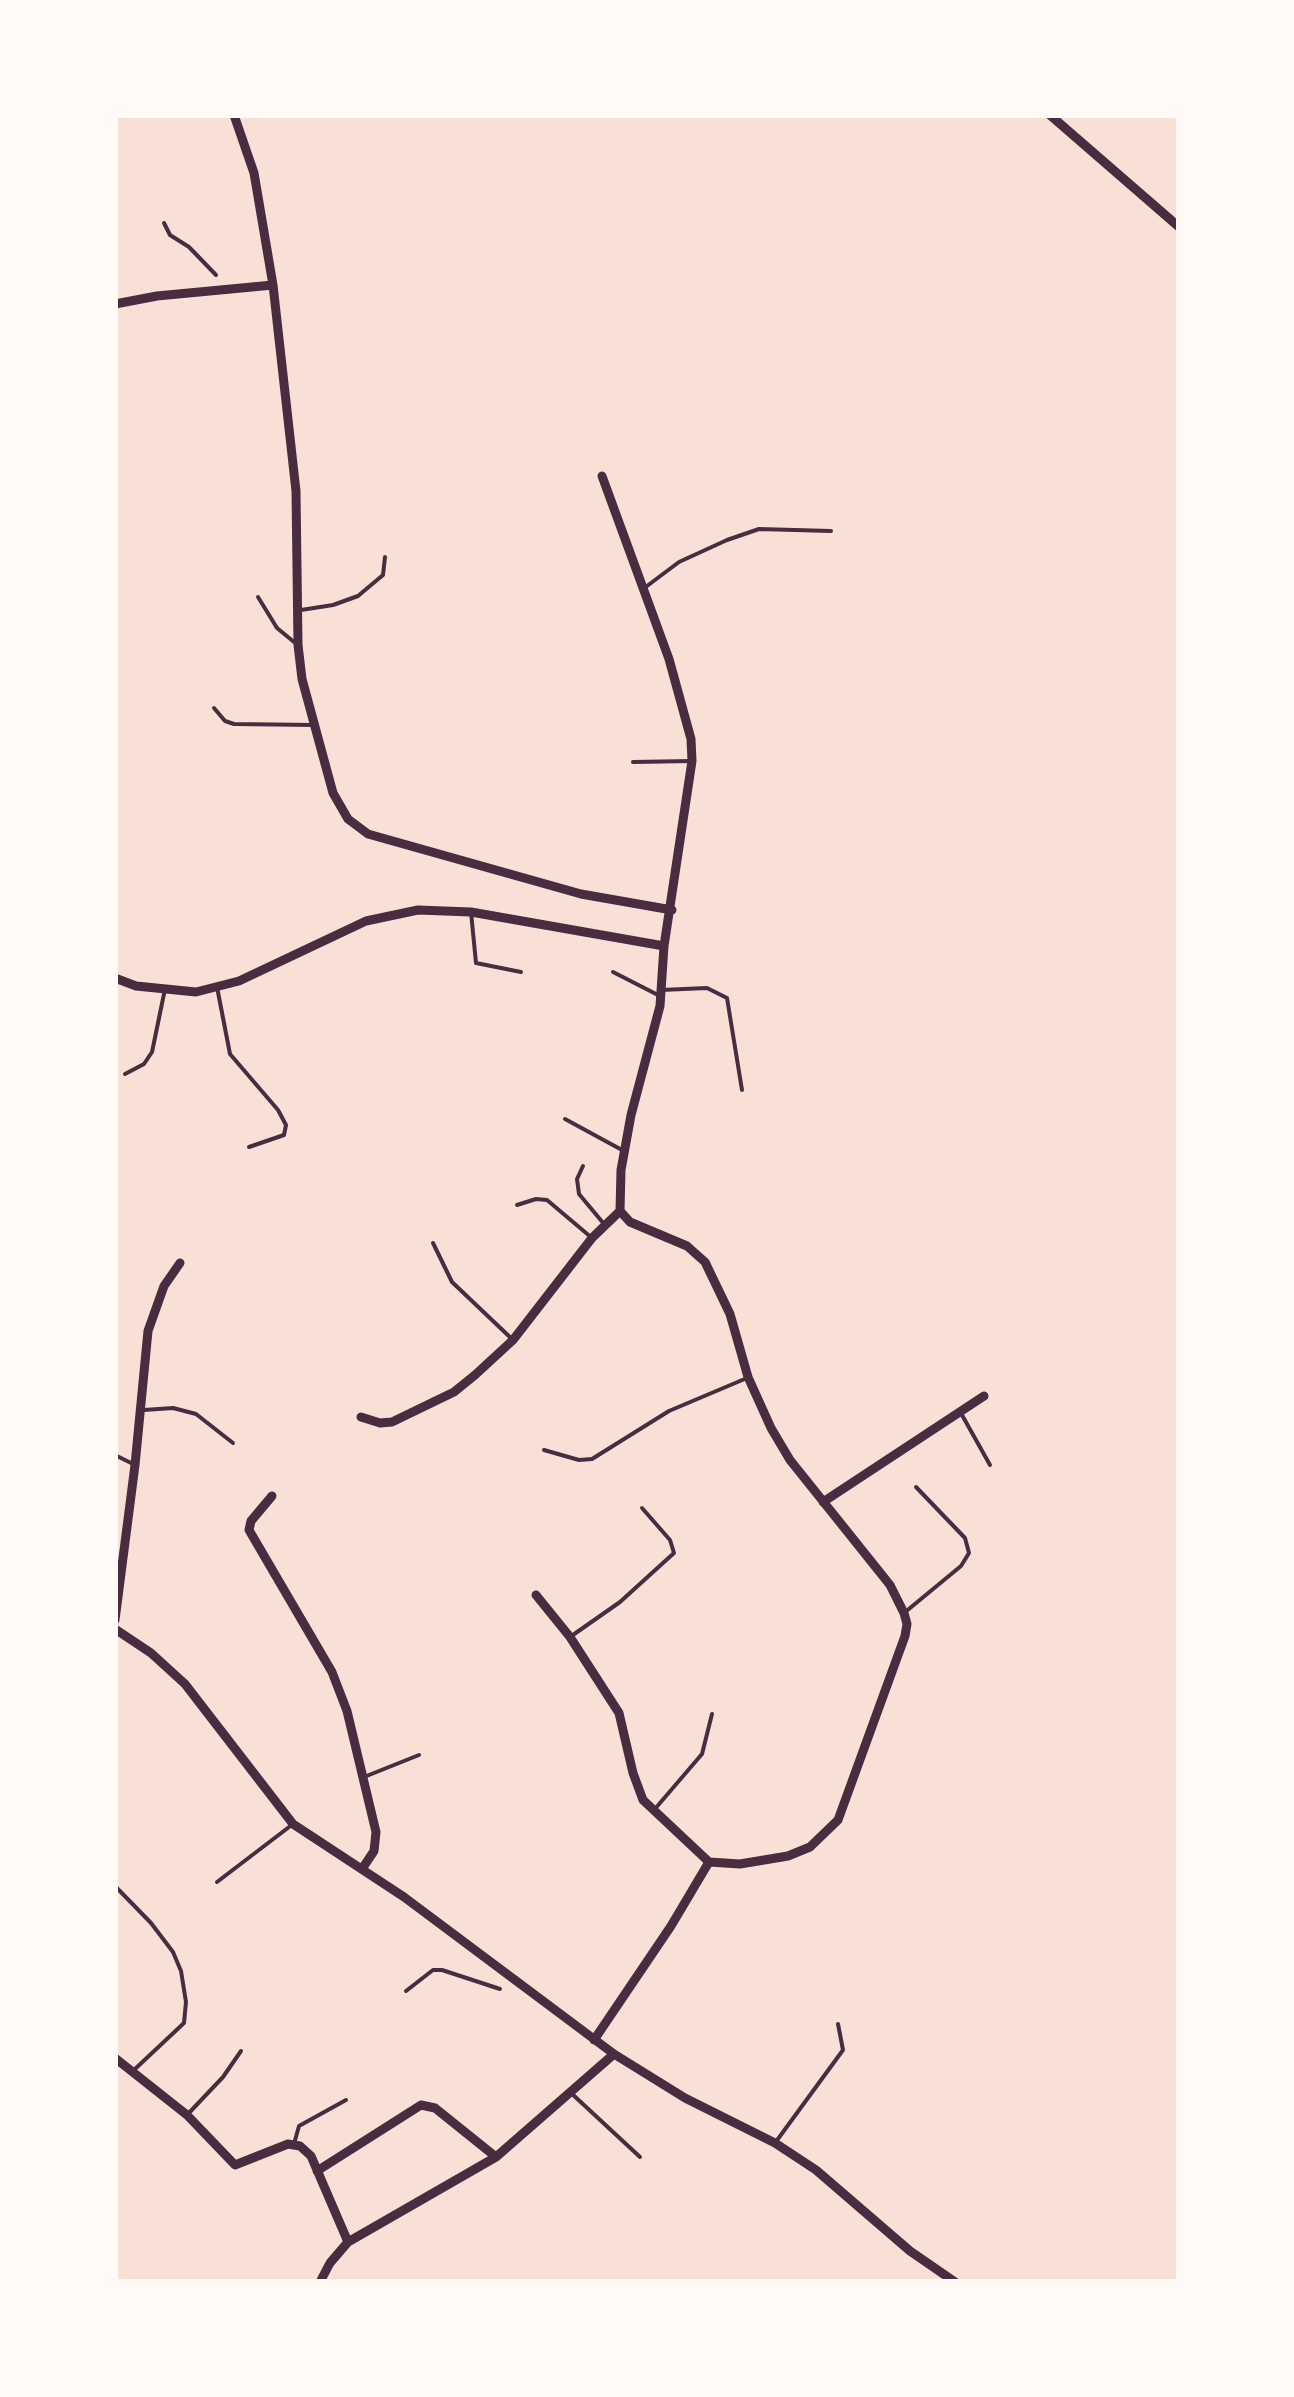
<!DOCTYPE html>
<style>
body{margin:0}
#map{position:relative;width:1294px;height:2397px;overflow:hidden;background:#f7e1d7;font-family:Commissioner,sans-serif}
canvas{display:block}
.frame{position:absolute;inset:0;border:118px solid #fffaf5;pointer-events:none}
</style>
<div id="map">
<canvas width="1294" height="2397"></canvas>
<div class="frame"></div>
</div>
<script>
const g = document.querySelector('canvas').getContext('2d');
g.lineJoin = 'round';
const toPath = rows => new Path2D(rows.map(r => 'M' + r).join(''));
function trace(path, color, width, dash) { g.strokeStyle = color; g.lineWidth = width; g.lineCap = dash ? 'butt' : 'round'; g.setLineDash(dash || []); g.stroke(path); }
const path = toPath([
 [164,223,170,235,189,247,216,275],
 [406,1991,433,1970,442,1970,500,1989]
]);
const service = toPath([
 [643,589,679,562,727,540,759,529,831,531],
 [258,597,277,628,294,642],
 [301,610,333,605,358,596,383,575,385,557],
 [214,708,225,721,234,724,313,725],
 [633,762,692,761],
 [471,912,476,963,521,972],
 [613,972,658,995],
 [217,987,230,1054,278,1110,286,1125,284,1135,249,1147],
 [661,990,707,988,727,998,742,1090],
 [125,1074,144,1064,152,1052,165,989],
 [565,1119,622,1150],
 [583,1166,577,1179,579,1194,604,1224],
 [517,1205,536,1199,547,1200,592,1238],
 [433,1243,452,1282,513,1340],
 [144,1410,173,1408,196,1414,233,1443],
 [962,1415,990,1465],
 [544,1450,579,1460,592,1459,669,1411,747,1378],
 [115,1455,131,1463],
 [904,1613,961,1566,969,1553,965,1538,916,1487],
 [570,1637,620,1602,674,1553,670,1540,642,1508],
 [364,1777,419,1755],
 [654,1810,702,1754,712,1714],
 [217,1882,293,1824],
 [115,1886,151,1923,173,1952,181,1971,186,2002,184,2023,135,2069],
 [571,2093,640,2157],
 [187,2115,223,2077,241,2051],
 [775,2143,843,2050,838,2024],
 [294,2144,299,2126,346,2100]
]);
const minor = toPath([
 [234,115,254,173,273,285,296,491,298,645,302,679,333,793,348,819,368,834,581,894,672,910],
 [1050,115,1179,227],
 [115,304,157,296,273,285],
 [115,978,136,986,196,992,239,981,366,921,418,910,471,912,664,946],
 [361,1417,380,1423,392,1422,454,1392,475,1375,513,1340,592,1238,620,1211],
 [272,1496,251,1521,249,1530,332,1672,347,1711,376,1832,374,1851,362,1869],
 [823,1502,984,1396],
 [536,1595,570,1637,619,1713,633,1773,643,1800,709,1862,740,1864,788,1856,810,1847,838,1820,905,1636,907,1624,904,1613,890,1585,790,1460,771,1428,748,1377,730,1314,705,1262,687,1246,630,1222,620,1211,621,1170,631,1115,660,1006,664,946,692,761,691,739,669,659,602,476],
 [115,1620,135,1465,148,1331,164,1286,180,1263],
 [115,1629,151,1653,185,1684,293,1824,404,1897,614,2054,685,2098,775,2143,816,2170,910,2251,955,2282],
 [594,2040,671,1926,709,1862],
 [115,2058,187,2115,235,2165,288,2144,300,2146,311,2156,348,2242],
 [317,2171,421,2105,435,2108,496,2157],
 [320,2282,330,2263,348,2242,496,2157,614,2054]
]);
trace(path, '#4a2c40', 4);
trace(service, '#4a2c40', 4);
trace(minor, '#4a2c40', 9);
</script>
